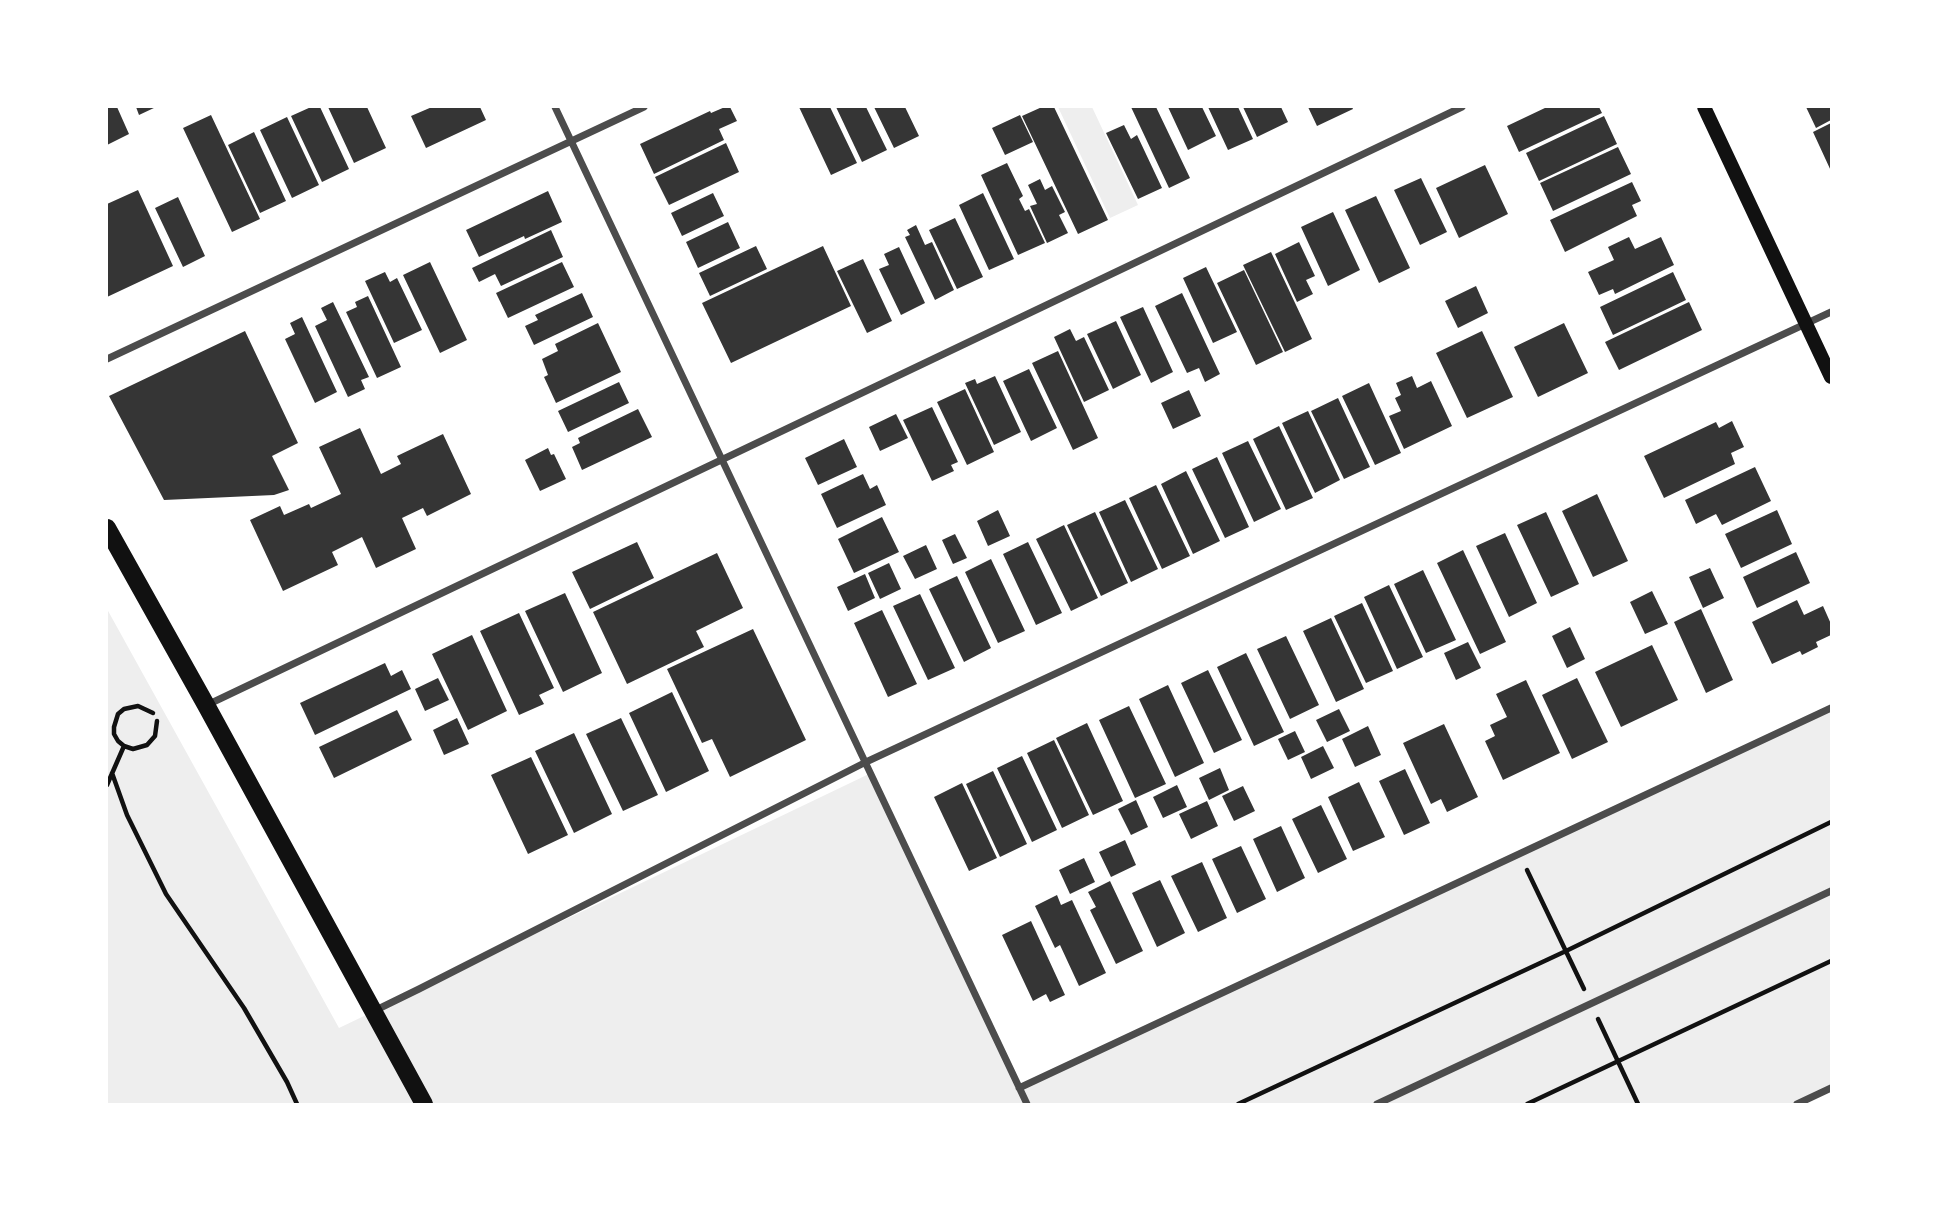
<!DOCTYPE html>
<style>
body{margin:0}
#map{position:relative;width:1938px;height:1211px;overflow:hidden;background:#fff;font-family:Raleway,sans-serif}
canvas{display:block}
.frame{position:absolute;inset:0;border:108px solid #fff;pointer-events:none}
</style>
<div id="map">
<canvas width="1938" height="1211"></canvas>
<div class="frame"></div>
</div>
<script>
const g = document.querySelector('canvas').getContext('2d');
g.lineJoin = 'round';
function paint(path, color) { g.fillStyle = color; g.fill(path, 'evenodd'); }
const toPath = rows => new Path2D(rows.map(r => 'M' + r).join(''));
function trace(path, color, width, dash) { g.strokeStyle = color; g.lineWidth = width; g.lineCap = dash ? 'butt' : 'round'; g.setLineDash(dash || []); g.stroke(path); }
const green = toPath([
 [1058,107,1092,107,1138,205,1110,218],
 [107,609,339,1028,871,773,1018,1087,1831,707,1831,1088,1797,1104,107,1104]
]);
const building = toPath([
 [107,107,117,107,129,134,107,145],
 [136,107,156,107,139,115],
 [311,107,320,107,349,169,322,182,291,116],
 [328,107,367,107,386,148,354,163],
 [432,107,480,107,486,120,426,148,411,116],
 [725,107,730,107,737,121,719,129,724,140,654,174,640,144,710,111,711,113],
 [799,107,830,107,857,163,831,175],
 [836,107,866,107,887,150,862,162],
 [874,107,905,107,919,136,894,148],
 [1042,107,1054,107,1108,220,1078,234,1022,116],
 [1131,107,1156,107,1190,178,1169,188],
 [1168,107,1202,107,1216,136,1188,150],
 [1208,107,1238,107,1253,139,1228,150],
 [1243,107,1281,107,1288,122,1257,137],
 [1308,107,1352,107,1353,109,1317,126],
 [1547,107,1599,107,1602,113,1519,152,1507,126],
 [1806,107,1831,107,1831,120,1816,128],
 [211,115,260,219,232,232,183,128],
 [1020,115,1033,142,1005,155,992,128],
 [1604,116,1617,144,1539,181,1526,153],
 [287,117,319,185,292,198,260,130],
 [1831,123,1831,171,1813,132],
 [1124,125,1131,139,1137,135,1162,188,1138,199,1106,133],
 [254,132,286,201,260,213,228,145],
 [726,143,739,172,669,205,655,177],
 [1618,147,1631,174,1553,211,1540,183],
 [1007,163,1023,196,1019,199,1025,211,1029,209,1045,243,1018,255,981,175],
 [1485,165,1508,214,1459,238,1436,188],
 [1421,178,1447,232,1420,245,1394,190],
 [1040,179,1045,190,1052,186,1065,212,1059,215,1068,233,1047,243,1030,206,1037,204,1028,185],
 [1632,182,1641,201,1632,205,1637,216,1565,252,1550,220],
 [138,190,173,266,107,297,107,204],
 [548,191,562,222,525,239,524,236,479,257,466,230],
 [713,193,724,216,682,236,671,213],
 [983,193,1014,259,989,270,959,205],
 [1376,196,1410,268,1379,283,1345,210],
 [178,197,205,256,183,267,155,208],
 [1333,212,1360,270,1328,286,1301,227],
 [955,218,983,277,957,289,929,230],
 [728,222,740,248,698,268,686,242],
 [916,225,925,245,932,242,954,290,935,300,905,237,910,235,907,230],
 [551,230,563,257,501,286,495,274,479,282,472,268],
 [1629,237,1635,249,1661,237,1674,265,1615,294,1613,289,1599,295,1588,272,1614,260,1608,247],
 [1299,242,1315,276,1306,280,1313,294,1297,302,1275,254],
 [756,246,767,269,710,296,699,273],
 [823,246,851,306,731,363,702,303],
 [899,247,925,303,901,315,879,269,889,265,884,254],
 [1271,252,1312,339,1285,352,1243,265],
 [863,259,892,321,867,333,837,271],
 [430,262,467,340,440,353,403,275],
 [562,262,574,287,508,318,496,293],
 [1206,267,1237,332,1213,343,1183,278],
 [1244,270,1283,352,1256,365,1217,283],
 [385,272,390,282,397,278,422,330,394,343,365,281],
 [1673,272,1686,300,1613,335,1600,307],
 [1476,286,1488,313,1458,328,1445,301],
 [582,293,593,317,534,345,525,326,538,320,535,315],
 [1182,293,1220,374,1205,382,1199,368,1187,373,1155,306],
 [368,296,401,367,377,378,346,312,357,307,355,302],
 [333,302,369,377,361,380,365,389,348,397,315,326,327,320,321,308],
 [1689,302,1702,330,1619,370,1605,342],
 [1143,307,1173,372,1151,383,1120,317],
 [302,317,337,392,315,403,285,339,295,334,290,323],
 [1116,321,1141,375,1113,389,1087,334],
 [598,323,621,372,556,403,544,377,548,375,542,359,558,351,555,344],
 [1564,323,1588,373,1538,397,1514,347],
 [1070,329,1076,341,1084,337,1109,390,1084,402,1054,337],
 [245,331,298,443,272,456,289,490,274,495,164,500,109,396],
 [1482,331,1513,397,1467,418,1436,353],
 [1058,351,1098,438,1073,450,1032,363],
 [1029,369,1057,428,1031,441,1003,381],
 [995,376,1021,432,994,445,965,383,975,379,977,384],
 [1412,376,1417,388,1431,381,1452,426,1404,449,1389,416,1401,411,1395,398,1401,395,1396,383],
 [619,382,629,403,568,432,558,411],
 [1369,383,1401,453,1375,465,1342,396],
 [965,389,994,452,967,465,937,402],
 [1189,390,1201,416,1173,429,1161,403],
 [1338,398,1370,467,1344,479,1311,411],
 [932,407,958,462,951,465,954,471,932,481,903,420],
 [638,409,652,437,582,470,572,447,580,443,578,438],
 [1308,411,1340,480,1315,493,1282,423],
 [896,414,908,438,880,451,869,427],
 [1732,421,1744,447,1731,453,1735,464,1664,498,1644,456,1716,422,1719,428],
 [1279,426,1313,498,1286,510,1253,439],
 [360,428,381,474,401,464,397,456,443,434,471,494,427,516,423,508,402,518,416,549,376,568,362,537,332,552,338,565,283,591,250,520,280,506,284,515,309,504,311,508,341,494,319,447],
 [844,439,857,467,818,485,805,458],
 [1248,441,1281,509,1254,522,1222,453],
 [548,448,551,455,554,454,566,479,540,491,525,460],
 [1217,457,1249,527,1225,538,1192,469],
 [1755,467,1771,501,1722,525,1716,514,1696,524,1685,500],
 [1186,471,1220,541,1193,554,1161,484],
 [863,474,870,489,877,485,886,505,837,528,821,494],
 [1156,485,1190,556,1162,569,1129,498],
 [1597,494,1628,561,1593,577,1562,511],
 [1125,500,1158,569,1131,582,1099,512],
 [998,510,1010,536,988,546,977,521],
 [1777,510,1792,544,1741,568,1725,534],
 [1095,512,1128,583,1101,596,1067,525],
 [1546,512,1579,584,1551,597,1517,525],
 [882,517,899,552,854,573,838,539],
 [1064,525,1098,598,1071,611,1036,539],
 [1505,533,1537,603,1509,617,1476,546],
 [955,534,967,558,953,564,942,540],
 [637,542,654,578,590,609,572,572],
 [1028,542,1062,613,1036,625,1003,554],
 [926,545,937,569,915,579,903,556],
 [1463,550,1506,642,1480,654,1437,563],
 [1796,552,1810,583,1757,608,1743,577],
 [717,553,743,608,696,631,704,647,627,684,593,612],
 [991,559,1025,631,998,643,965,572],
 [889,563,901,589,880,599,868,573],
 [1710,568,1724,598,1703,608,1689,577],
 [1423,570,1456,640,1426,653,1394,584],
 [865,574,875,598,848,611,837,587],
 [957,576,991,648,964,662,929,589],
 [1389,585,1423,657,1397,669,1364,597],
 [1652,591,1668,624,1645,634,1630,602],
 [565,593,602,673,563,692,525,611],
 [920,594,955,668,928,680,893,606],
 [1797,600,1804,615,1823,606,1831,624,1831,635,1816,642,1818,647,1802,655,1800,651,1772,664,1752,622],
 [1362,603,1393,671,1366,683,1334,616],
 [1701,609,1733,680,1706,693,1674,622],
 [882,610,917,684,888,697,854,623],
 [519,613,554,688,539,695,544,704,519,715,480,631],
 [1331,618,1364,689,1336,702,1303,631],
 [1570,627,1585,659,1567,668,1552,636],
 [753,629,806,740,730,777,712,739,702,743,667,669],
 [472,635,507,711,468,730,432,654],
 [1286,636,1319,705,1290,719,1257,649],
 [1468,642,1481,668,1456,680,1444,653],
 [1652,645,1678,700,1621,727,1595,672],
 [1246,653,1284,732,1254,746,1217,667],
 [385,663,391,676,402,670,411,689,315,735,300,703],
 [1208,670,1242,740,1214,753,1181,683],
 [438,678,449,700,425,711,415,689],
 [1577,678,1608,742,1572,759,1542,695],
 [1526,680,1560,753,1503,780,1485,741,1495,736,1490,725,1507,717,1496,694],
 [1168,685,1204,763,1175,777,1139,699],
 [672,692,709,771,666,792,629,713],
 [1129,706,1166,784,1135,798,1099,720],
 [1339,709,1350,731,1327,742,1316,720],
 [397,710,412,740,334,778,319,747],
 [457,718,469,744,444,755,433,730],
 [621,718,658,795,623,811,586,734],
 [1087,723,1123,801,1093,815,1056,738],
 [1444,724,1478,797,1447,812,1441,799,1431,804,1403,743],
 [1368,726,1381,755,1355,767,1342,739],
 [1295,731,1305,752,1288,760,1278,739],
 [574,733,612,814,574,833,535,751],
 [1054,740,1089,815,1062,828,1027,753],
 [1323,746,1334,768,1311,779,1301,757],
 [1022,756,1057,830,1032,842,997,768],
 [531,757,568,835,528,854,491,775],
 [1220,768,1229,790,1209,800,1199,778],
 [1405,769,1430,823,1404,835,1379,781],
 [993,771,1027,844,1000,857,966,784],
 [1359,782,1385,837,1353,851,1328,797],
 [962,783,997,858,969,871,934,797],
 [1177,785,1187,807,1163,818,1153,797],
 [1243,786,1255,811,1234,821,1222,796],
 [1136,800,1148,827,1131,835,1118,809],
 [1207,801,1218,826,1191,839,1179,814],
 [1321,805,1347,859,1318,873,1292,819],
 [1281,826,1305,878,1277,892,1253,839],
 [1125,840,1136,865,1111,877,1099,852],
 [1241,846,1266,899,1237,913,1212,859],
 [1084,858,1095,882,1070,894,1059,870],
 [1202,862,1227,918,1198,932,1171,876],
 [1160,880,1185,933,1157,947,1132,893],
 [1110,881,1143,951,1116,964,1090,910,1096,907,1088,892],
 [1057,895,1061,905,1072,900,1106,973,1079,986,1060,945,1055,948,1035,906],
 [1031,921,1065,995,1050,1002,1046,994,1033,1001,1002,935]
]);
const path = toPath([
 [153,713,138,706,124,709,118,714,114,727,114,734,118,741,124,746,133,749,147,745,155,736,157,721],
 [112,773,127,815,166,894,244,1008,287,1082,297,1104],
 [107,785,124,746],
 [1527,870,1584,989],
 [1598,1019,1638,1104],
 [1238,1104,1566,951,1831,822],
 [1527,1104,1831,961]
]);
const minor = toPath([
 [555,107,1027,1104],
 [107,359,644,107],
 [207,705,1462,107],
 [374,1011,419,989,866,762,1831,312],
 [1019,1088,1831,708],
 [1377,1104,1831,891],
 [1797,1104,1831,1088]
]);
const secondary = toPath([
 [1704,107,1831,377]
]);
const primary = toPath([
 [107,528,206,705,424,1104]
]);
paint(green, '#eee');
paint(building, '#353535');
trace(path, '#111', 4.5);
trace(minor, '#4c4c4c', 7);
trace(secondary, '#111', 14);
trace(primary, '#111', 18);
</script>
